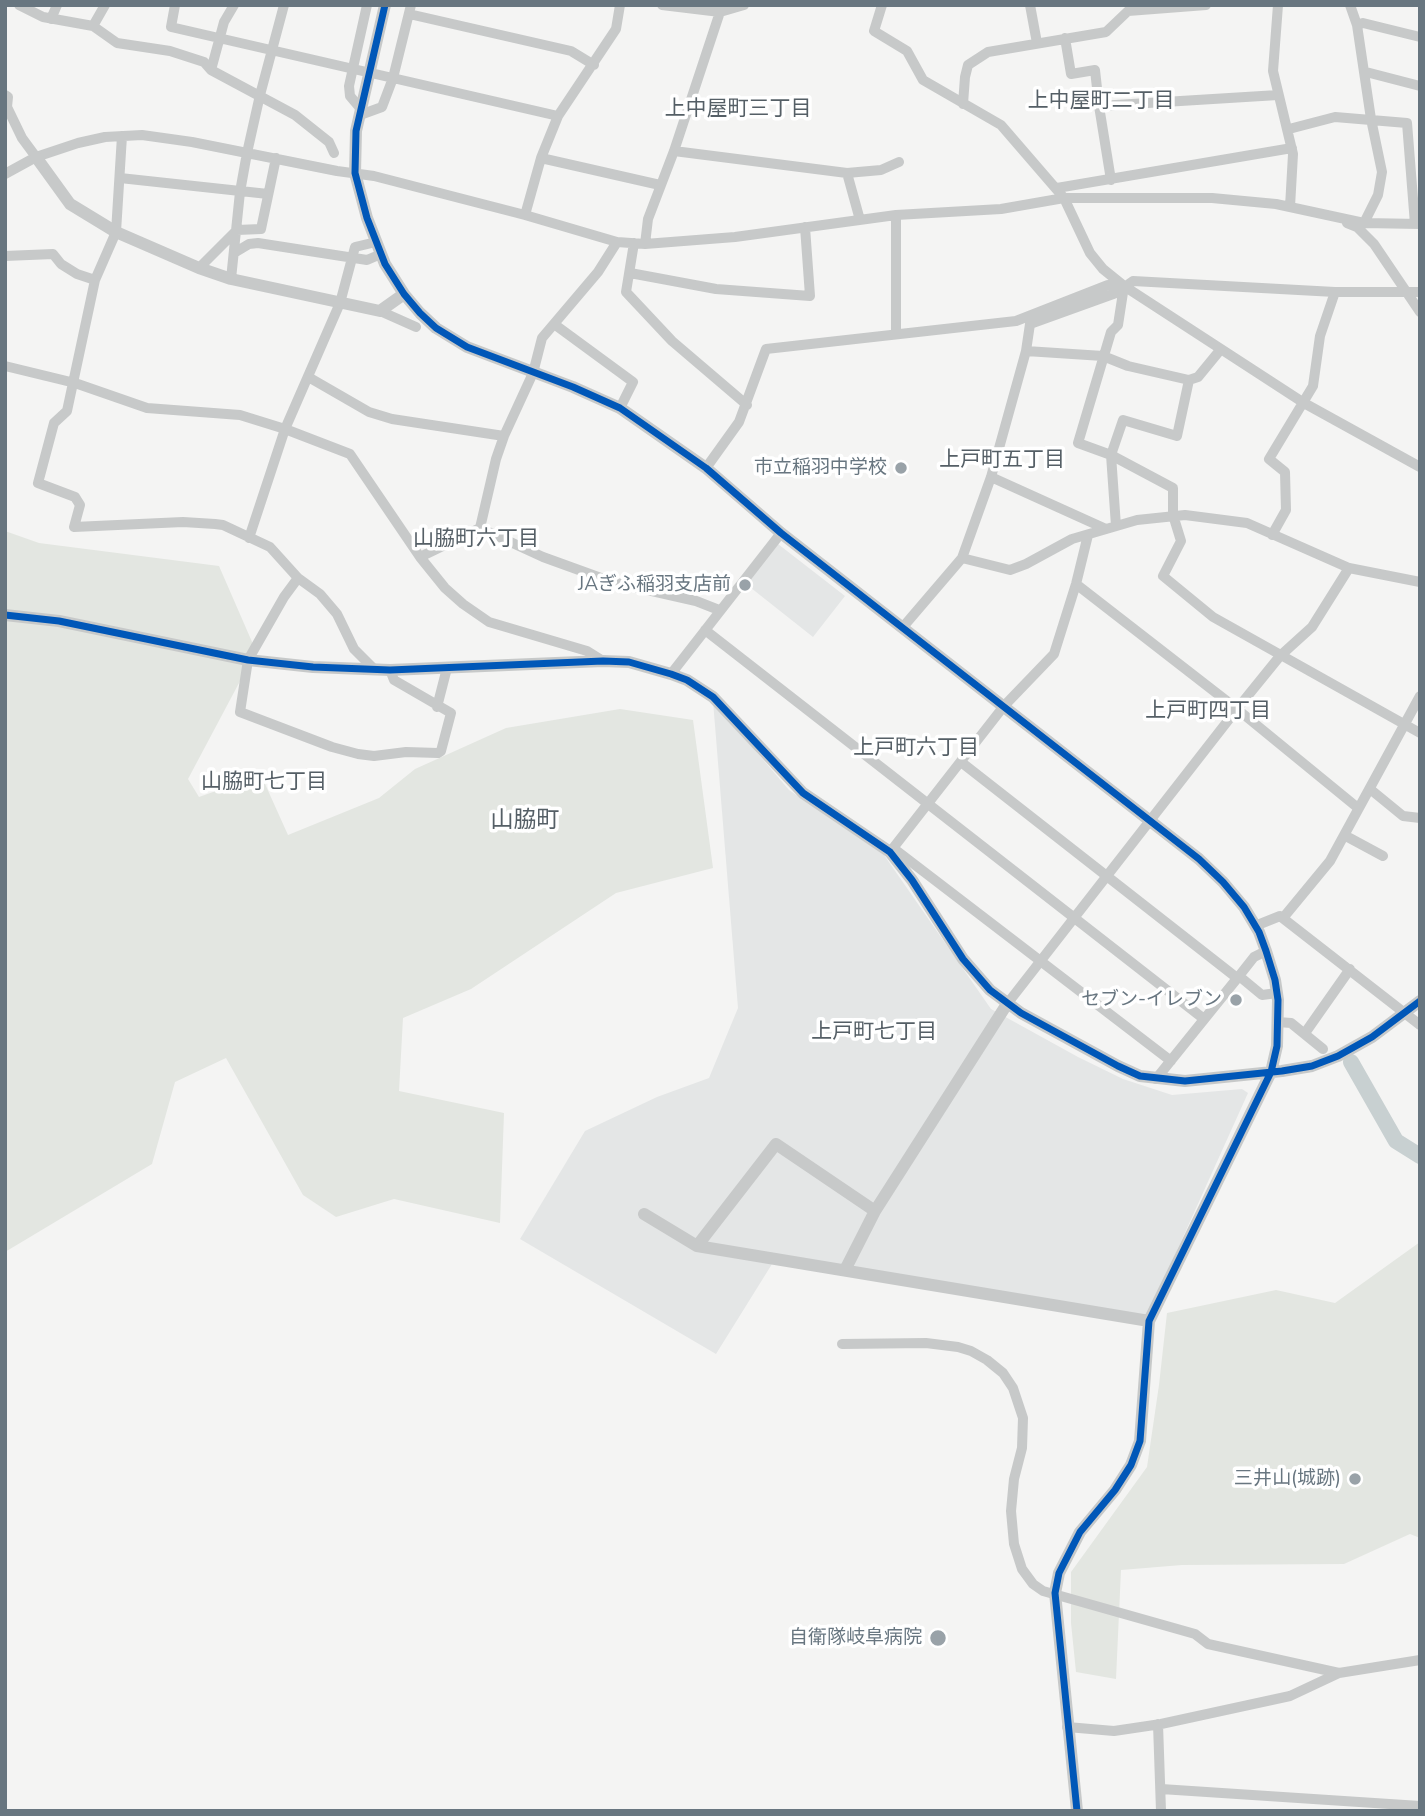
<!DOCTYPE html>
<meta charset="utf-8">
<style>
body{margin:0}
#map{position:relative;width:1425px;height:1816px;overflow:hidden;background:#f4f4f3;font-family:"Nunito Sans",sans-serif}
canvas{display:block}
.frame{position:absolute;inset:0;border:7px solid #687680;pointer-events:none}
</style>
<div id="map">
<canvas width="1425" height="1816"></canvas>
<div class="frame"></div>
</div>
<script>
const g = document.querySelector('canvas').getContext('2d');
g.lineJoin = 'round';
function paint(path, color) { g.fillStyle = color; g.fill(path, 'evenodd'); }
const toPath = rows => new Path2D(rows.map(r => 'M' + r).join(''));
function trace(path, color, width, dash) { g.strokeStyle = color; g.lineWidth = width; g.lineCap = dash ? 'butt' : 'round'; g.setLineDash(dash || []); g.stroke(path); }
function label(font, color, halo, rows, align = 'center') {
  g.font = font + ' "Nunito Sans","Noto Sans JP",sans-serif'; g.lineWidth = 7; g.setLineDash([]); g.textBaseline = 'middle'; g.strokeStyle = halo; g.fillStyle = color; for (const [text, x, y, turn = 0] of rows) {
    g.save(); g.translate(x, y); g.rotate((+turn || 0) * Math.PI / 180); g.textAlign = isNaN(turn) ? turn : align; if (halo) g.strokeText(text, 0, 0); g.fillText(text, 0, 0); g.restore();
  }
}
const built = toPath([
 [778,544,845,596,813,637,746,584],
 [713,701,789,790,884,855,991,1009,1078,1057,1123,1079,1172,1095,1242,1089,1248,1093,1146,1319,777,1256,716,1354,520,1239,585,1131,657,1097,709,1078,738,1008]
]);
const green = toPath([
 [5,531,39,543,219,566,256,651,188,779,199,797,261,775,288,835,379,798,415,769,506,728,620,709,693,720,713,868,616,893,471,989,403,1018,399,1091,504,1113,500,1223,394,1199,336,1217,303,1195,226,1058,175,1082,152,1164,5,1252],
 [1420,1242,1420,1538,1410,1534,1344,1564,1182,1565,1121,1570,1116,1679,1076,1672,1071,1623,1071,1572,1147,1467,1159,1385,1167,1313,1276,1290,1335,1303]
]);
const river = toPath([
 [1351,1062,1396,1141,1420,1156]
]);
const minor = toPath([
 [19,5,43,17,93,26,117,43,170,51,204,62,211,70,295,115,329,142,334,153],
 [175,5,171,27,558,116],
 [662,5,720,12,744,5],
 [882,5,874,31,907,51,923,80,1001,125,1064,198,1212,198,1276,204,1364,223,1420,224],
 [1030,5,1037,43],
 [1278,5,1273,71,1293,154,1290,207],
 [1350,5,1357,25,1371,119,1382,172,1378,195,1364,223],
 [409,14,571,51,594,65],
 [51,19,57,5],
 [1357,25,1363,23,1420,37],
 [93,26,105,5],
 [1065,38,1071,74,1095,70,1099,106,1278,95],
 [211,70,224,22,234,5],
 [1366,72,1420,86],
 [5,95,8,97,7,107,22,138,36,157],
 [963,104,965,77,968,65,988,52,1106,32,1128,11,1206,5],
 [1099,106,1111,180],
 [361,109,350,96,349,86,367,5],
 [360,115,382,107,393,78,411,5],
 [1289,129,1335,117,1407,123,1415,224],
 [122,136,116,232,95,280,67,411,54,423,38,483,75,497,80,505,74,527,183,522,215,524,223,525,270,547,298,578,320,594,337,614,354,649,374,669],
 [674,151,847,173,860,220],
 [541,158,660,185],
 [847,173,881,170,899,162],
 [5,174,36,157,78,143,105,137,142,135,192,142,337,171,374,176,525,215,617,242,645,244,735,237,896,215,1001,209,1064,198,1090,253,1103,269,1124,286,1304,403,1420,467],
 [120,178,268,194],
 [1057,188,1292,148],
 [525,215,541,158,558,116,616,29,620,5],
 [1347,223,1357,227,1374,244,1420,312],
 [634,243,626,292,672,341,747,405],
 [645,244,648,219,674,151,720,12],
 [234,253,249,244,258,243,367,260,381,254],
 [5,256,53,254,61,264,77,274,95,280],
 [199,268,237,230,261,229,276,158],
 [630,273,716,289,810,296,805,227],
 [231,279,240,192,247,153,260,95,284,5],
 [380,311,416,327],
 [554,324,633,382,620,408],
 [896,333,896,215],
 [1221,349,1198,377,1189,380,1177,436,1123,420,1111,455,1173,488,1173,515,1181,541,1163,576,1213,617,1420,733],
 [1026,351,1103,356,1128,366,1189,380],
 [5,366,75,383,147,408,240,415,285,429,350,454,420,557,445,588,463,604,489,622,587,651,603,661],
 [310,378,369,412,392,419,504,436],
 [706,468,739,422,766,349,1016,321,1108,285,1124,286],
 [991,477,1106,529],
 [1116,526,1111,455,1078,443,1111,332,1118,325,1124,286],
 [480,528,543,557,612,582,696,601,719,610],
 [1272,535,1286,510,1285,472,1269,459,1313,386,1320,336,1335,292],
 [249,538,285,429,340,303,355,247,376,242],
 [420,557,480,528,496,459,504,436,533,373,542,338,598,272,617,242],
 [962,558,1010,570,1026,564,1072,539,1137,520,1185,515,1247,523,1349,568,1420,582],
 [298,578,284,597,248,660,240,712,332,747,358,754,374,756,406,752,438,753,441,751,451,713,394,680,390,670],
 [1076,584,1237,709,1358,808],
 [903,627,962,558,991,477,1026,351,1030,324,1116,293,1133,281,1335,292,1420,292],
 [705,630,1204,1019],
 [671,674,781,533],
 [437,707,447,668],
 [961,762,1237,978],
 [1370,789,1403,816,1420,818],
 [1344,835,1383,856],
 [893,848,1171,1061],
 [890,852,1004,706,1054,654,1076,584,1088,535],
 [1283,918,1330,861,1420,696],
 [1255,926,1280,916,1420,1025],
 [1239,976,1254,957,1266,951],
 [1007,1004,1237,709,1280,656,1312,627,1349,568],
 [1278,1022,1291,1023,1323,1049],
 [1305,1033,1350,969],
 [1156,1079,1239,976,1262,995,1277,993],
 [842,1344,926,1343,958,1347,971,1351,987,1360,1003,1373,1013,1388,1023,1418,1022,1448,1014,1479,1011,1511,1014,1544,1022,1569,1033,1584,1043,1591,1195,1634,1208,1644,1339,1673],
 [1158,1724,1161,1811],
 [1067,1727,1114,1731,1161,1724,1290,1696,1339,1673,1420,1660],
 [1161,1789,1420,1806]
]);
const tertiary = toPath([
 [385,5,356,131,355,173,367,218,385,264,404,294,420,313,436,328,467,347,573,387,620,408,706,468,781,533,1199,859,1223,882,1244,907,1259,932,1266,951,1275,980,1278,1000,1277,1046,1271,1072,1149,1321,1140,1441,1131,1465,1115,1490,1080,1532,1059,1573,1055,1593,1077,1811],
 [36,157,70,204,116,232,199,268,231,279,380,311,404,294],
 [5,615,59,621,248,660,313,667,390,670,603,661,629,662,671,674,687,680,713,697,803,793,890,852,912,880,963,959,990,990,1021,1013,1118,1066,1140,1076,1185,1081,1282,1071,1312,1066,1338,1056,1372,1037,1420,1001],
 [644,1214,697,1246,1149,1321],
 [697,1246,776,1144,875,1211],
 [845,1270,875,1211,1007,1004]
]);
const cycleway = toPath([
 [385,5,356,131,355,173,367,218,385,264,404,294,420,313,436,328,467,347,573,387,620,408,706,468,781,533,1199,859,1223,882,1244,907,1259,932,1266,951,1275,980,1278,1000,1277,1046,1271,1072,1149,1321,1140,1441,1131,1465,1115,1490,1080,1532,1059,1573,1055,1593,1077,1811],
 [5,615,59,621,248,660,313,667,390,670,603,661,629,662,671,674,687,680,713,697,803,793,890,852,912,880,963,959,990,990,1021,1013,1118,1066,1140,1076,1185,1081,1282,1071,1312,1066,1338,1056,1372,1037,1420,1001]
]);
const markers = [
 [901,468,7,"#99a2a8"],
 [745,585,7,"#99a2a8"],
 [1236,1000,7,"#99a2a8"],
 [1355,1479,7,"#99a2a8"],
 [938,1638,9,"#99a2a8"]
];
const poiNames = [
 ["市立稲羽中学校",887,468],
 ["JAぎふ稲羽支店前",731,585],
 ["セブン-イレブン",1222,1000],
 ["三井山(城跡)",1341,1479],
 ["自衛隊岐阜病院",922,1638]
];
const neighbourhoodNames = [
 ["上中屋町二丁目",1101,102],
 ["上中屋町三丁目",738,110],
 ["上戸町五丁目",1002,461],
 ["山脇町六丁目",476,540],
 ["上戸町四丁目",1208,712],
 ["上戸町六丁目",916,749],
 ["山脇町七丁目",264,783],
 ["上戸町七丁目",874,1033]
];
const quarterNames = [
 ["山脇町",525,821]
];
paint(built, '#e4e6e6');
paint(green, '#e3e6e1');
trace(river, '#c8d0d1', 16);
trace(minor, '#c7c9c9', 10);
trace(tertiary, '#c7c9c9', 12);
trace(cycleway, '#0057b8', 7);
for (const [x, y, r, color] of markers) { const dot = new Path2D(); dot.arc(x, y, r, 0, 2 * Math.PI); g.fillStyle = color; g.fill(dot); trace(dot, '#fff', 2.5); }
label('19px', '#687680', '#fff', poiNames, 'right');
label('21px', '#555f66', '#fff', neighbourhoodNames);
label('23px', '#555f66', '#fff', quarterNames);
</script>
